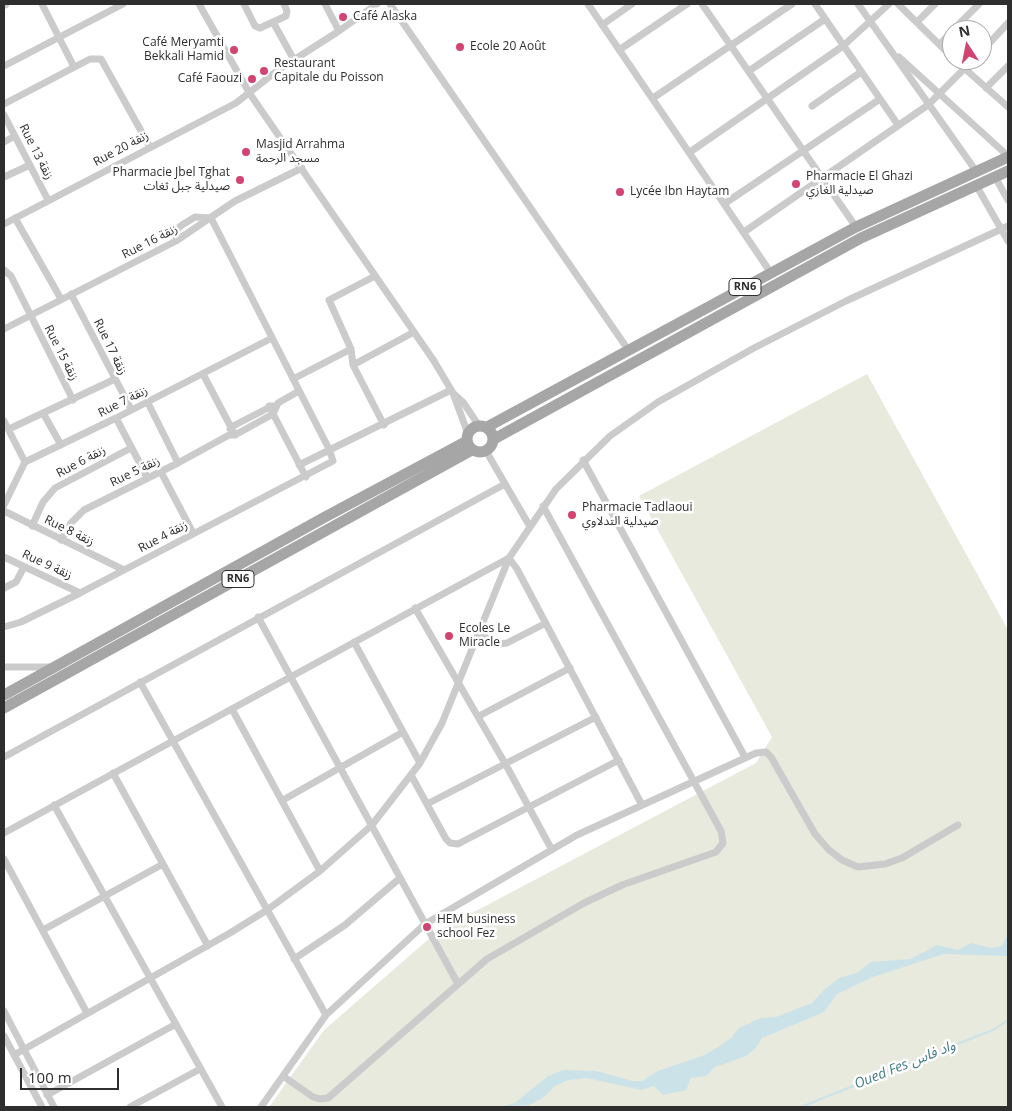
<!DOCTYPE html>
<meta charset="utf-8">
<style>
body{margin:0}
#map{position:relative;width:1012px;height:1111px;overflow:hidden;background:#fff;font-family:"Open Sans",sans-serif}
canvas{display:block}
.frame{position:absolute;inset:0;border:5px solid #2e2e2e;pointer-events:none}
.north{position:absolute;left:942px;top:20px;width:50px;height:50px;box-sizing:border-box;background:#fff;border:1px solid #ababab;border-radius:50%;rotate:349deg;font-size:14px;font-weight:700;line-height:20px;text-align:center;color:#2e2e2e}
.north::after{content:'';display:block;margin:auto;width:18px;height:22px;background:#d2436f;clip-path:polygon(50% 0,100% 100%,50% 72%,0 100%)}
.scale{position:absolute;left:20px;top:1068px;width:99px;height:22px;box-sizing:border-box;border:2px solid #2e2e2e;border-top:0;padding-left:6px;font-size:15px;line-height:18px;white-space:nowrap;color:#2e2e2e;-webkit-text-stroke:4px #fff;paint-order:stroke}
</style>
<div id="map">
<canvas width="1012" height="1111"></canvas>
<div class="frame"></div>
<div class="north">N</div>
<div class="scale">100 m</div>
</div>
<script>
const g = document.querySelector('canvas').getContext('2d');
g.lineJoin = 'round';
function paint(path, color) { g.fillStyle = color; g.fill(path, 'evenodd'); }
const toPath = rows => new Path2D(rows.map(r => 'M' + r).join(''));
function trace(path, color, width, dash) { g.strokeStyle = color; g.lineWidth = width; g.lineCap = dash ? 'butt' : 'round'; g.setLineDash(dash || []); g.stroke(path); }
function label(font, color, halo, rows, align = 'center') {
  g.font = font + ' "Open Sans","Noto Sans Arabic",sans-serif'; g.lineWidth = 5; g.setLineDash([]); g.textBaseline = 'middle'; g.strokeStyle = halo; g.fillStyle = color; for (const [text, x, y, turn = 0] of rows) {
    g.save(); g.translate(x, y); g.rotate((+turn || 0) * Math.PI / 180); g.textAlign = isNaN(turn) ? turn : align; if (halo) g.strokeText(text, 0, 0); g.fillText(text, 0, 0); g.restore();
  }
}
const green = toPath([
 [867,374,1008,630,1008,1107,269,1107,324,1030,438,931,756,763,772,737,639,496]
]);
const water = toPath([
 [1008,934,1007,956,944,954,873,977,837,994,824,1012,762,1038,755,1049,746,1056,715,1067,706,1076,691,1078,686,1090,663,1095,654,1086,641,1090,587,1078,568,1080,555,1086,543,1098,529,1105,500,1107,515,1103,548,1076,563,1070,597,1071,632,1081,642,1081,658,1071,702,1056,715,1049,731,1038,739,1028,761,1018,776,1017,812,1003,823,991,839,978,857,973,871,962,911,959,937,945,958,950,971,943,991,948,1002,946]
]);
const stream = toPath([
 [801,1107,995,1029,1008,1020]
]);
const minor = toPath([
 [42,4,74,67],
 [199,4,250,94,434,361,453,393,468,434],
 [244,4,255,26,260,28,286,16,287,11,284,4],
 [325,4,339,31],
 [390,4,629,351],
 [588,4,771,273],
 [702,4,856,227],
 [815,4,898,125],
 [858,4,976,171],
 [898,4,952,57],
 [273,22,294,60],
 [917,22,935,4],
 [602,25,632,4],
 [953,30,979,4],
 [940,44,952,31],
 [619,50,687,4],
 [982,51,1008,23],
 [899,57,1008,156],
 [955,60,1008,107],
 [4,66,123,4],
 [749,71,825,19],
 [986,88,1008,66],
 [653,98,792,4],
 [4,104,90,59,101,59,150,147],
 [812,106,861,72],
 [4,115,48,200],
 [4,142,15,136],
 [690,152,843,46,889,4],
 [4,177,30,165],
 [995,177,1008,200],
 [976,185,1008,241],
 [724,204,880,99],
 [15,218,61,299],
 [4,224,236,103,278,70,339,31,377,4],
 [744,232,928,105,973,60],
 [4,270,11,276,73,400],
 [375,276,329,300,351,349,353,365,384,425],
 [71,294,131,409],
 [4,329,176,241,235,201,302,168],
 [353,365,414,332],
 [203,374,235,435],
 [293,379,351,349],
 [453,393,463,402,479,426],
 [147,401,178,463],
 [269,406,306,477],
 [43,413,61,445],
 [116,418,147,477],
 [4,421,25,462],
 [9,429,113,380],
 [230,429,231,427,272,406],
 [235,435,273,414,278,403,299,391],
 [486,451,529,525],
 [583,460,745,757],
 [299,465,451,390],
 [161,472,193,533],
 [4,505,25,462,116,418,272,338],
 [4,511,124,570],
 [32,526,43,502,55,488,131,448],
 [61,540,71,523,84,510,178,463,229,435,235,435],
 [4,557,80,593],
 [4,588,16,582,24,567],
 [415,608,506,765,552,850],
 [258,617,458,984],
 [4,627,21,622,80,593,333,461,329,449,211,218,195,217,182,225,177,229,176,241],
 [479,634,499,644,507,643,546,623],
 [354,642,420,763],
 [4,667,50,667],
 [140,682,326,1015],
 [232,709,320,871],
 [479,716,570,668],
 [4,757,505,484],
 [113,773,208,946],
 [411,775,446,839,450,843,458,844,619,760],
 [283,800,403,732],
 [427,804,596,717],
 [54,805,222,1107],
 [4,833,509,558,517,569,642,805],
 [4,859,87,1013],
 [43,930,163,864],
 [294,959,345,925,400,878],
 [4,1011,54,1107],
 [4,1036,42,1107],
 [14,1055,230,933,267,910,320,871,372,825,420,763,442,723,509,558,556,489,610,436,658,402,754,348,846,301,1008,226],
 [283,1076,313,1097,320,1099,328,1098,487,959,584,903,622,885,716,852,723,843,721,831,543,506],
 [47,1095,176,1024],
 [130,1107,200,1069],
 [261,1107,326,1015,425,924,577,835,756,753,766,752,771,757,815,834,829,850,842,860,858,867,885,864,902,858,958,825]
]);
const tertiary = toPath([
 [4,4,5,4]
]);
const primary = toPath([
 '467 439a13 13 0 1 1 26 0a13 13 0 1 1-26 0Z',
 [487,427,856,227,1008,157],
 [494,439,861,238,1008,171],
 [4,695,325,517,467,441],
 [4,708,472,450]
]);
const markers = [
 [343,17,5,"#d2436f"],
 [460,47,5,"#d2436f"],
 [234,50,5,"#d2436f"],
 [264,71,5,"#d2436f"],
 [252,79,5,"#d2436f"],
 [246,152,5,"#d2436f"],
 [240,180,5,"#d2436f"],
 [796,184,5,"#d2436f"],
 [620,192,5,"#d2436f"],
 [572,515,5,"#d2436f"],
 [449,636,5,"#d2436f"],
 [427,927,5,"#d2436f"]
];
const shields = [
 [745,287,32],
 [238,579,32]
];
const shieldNames = [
 ["RN6",745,287],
 ["RN6",238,579]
];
const poiNames = [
 ["Café Alaska",353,17],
 ["Café Meryamti",224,43,"right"],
 ["Bekkali Hamid",224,57,"right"],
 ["Ecole 20 Août",470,47],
 ["Restaurant",274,64],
 ["Capitale du Poisson",274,78],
 ["Café Faouzi",242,79,"right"],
 ["Masjid Arrahma",256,145],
 ["مسجد الرحمة",256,159],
 ["Pharmacie Jbel Tghat",230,173,"right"],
 ["صيدلية جبل ثغات",230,187,"right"],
 ["Pharmacie El Ghazi",806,177],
 ["صيدلية الغازي",806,191],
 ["Lycée Ibn Haytam",630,192],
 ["Pharmacie Tadlaoui",582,508],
 ["صيدلية التدلاوي",582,522],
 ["Ecoles Le",459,629],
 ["Miracle",459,643],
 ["HEM business",437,920],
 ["school Fez",437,934]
];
const streetNames = [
 ["Rue 20 زنقة",121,149,-28],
 ["Rue 13 زنقة",36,152,63],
 ["Rue 16 زنقة",150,242,-27],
 ["Rue 17 زنقة",110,347,64],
 ["Rue 15 زنقة",61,353,63],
 ["Rue 7 زنقة",123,402,-27],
 ["Rue 6 زنقة",81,462,-28],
 ["Rue 5 زنقة",135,472,-26],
 ["Rue 8 زنقة",69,531,26],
 ["Rue 4 زنقة",163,537,-28],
 ["Rue 9 زنقة",47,565,25]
];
const waterNames = [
 ["Oued Fes واد فاس",905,1065,-22]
];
paint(green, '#e7eadd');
paint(water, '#cbe3e8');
trace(stream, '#cbe3e8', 2);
trace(minor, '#cbcbcb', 7);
trace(tertiary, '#cbcbcb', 9);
trace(primary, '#a6a6a6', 11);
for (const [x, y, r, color] of markers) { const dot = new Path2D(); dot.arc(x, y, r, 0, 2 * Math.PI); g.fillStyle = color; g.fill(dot); trace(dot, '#fff', 2); }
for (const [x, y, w] of shields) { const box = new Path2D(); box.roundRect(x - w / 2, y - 8.5, w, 17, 4); g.fillStyle = '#fff'; g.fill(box); trace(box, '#2e2e2e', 1); }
label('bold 11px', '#2e2e2e', null, shieldNames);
label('12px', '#2e2e2e', '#fff', poiNames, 'left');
label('12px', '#2e2e2e', '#fff', streetNames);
label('italic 14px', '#457d87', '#fff', waterNames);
</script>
